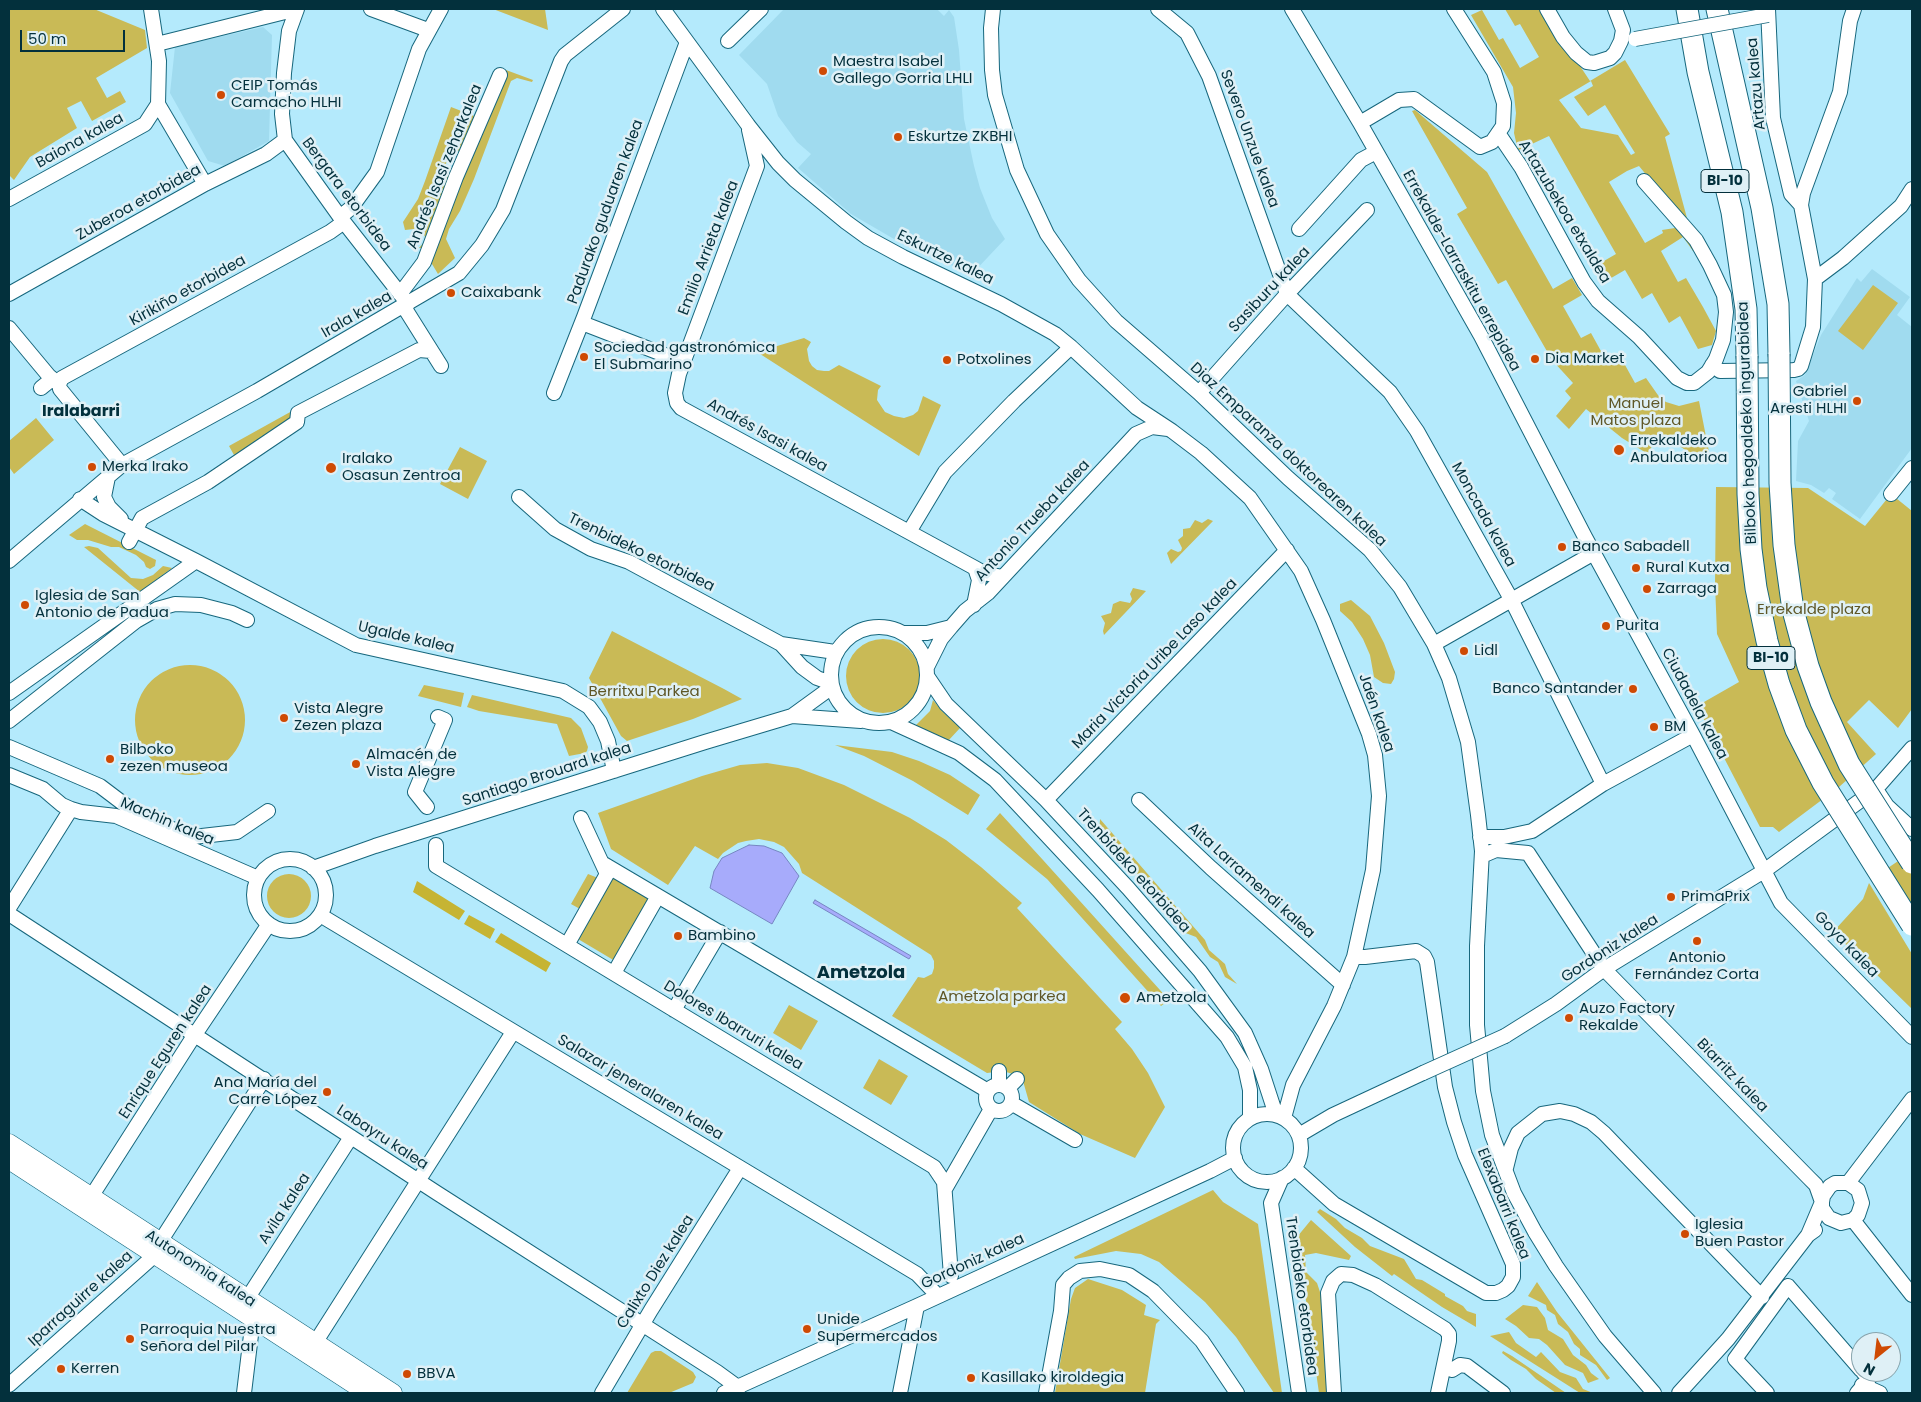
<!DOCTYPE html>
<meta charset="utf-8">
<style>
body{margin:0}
#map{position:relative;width:1921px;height:1402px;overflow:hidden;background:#b4eafc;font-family:Poppins,sans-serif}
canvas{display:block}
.frame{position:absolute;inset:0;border:10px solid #03303c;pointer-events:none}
.north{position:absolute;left:1851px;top:1332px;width:50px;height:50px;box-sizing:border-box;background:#dff0f6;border:1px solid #87a3ac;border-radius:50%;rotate:209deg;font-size:14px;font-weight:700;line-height:20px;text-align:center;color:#03303c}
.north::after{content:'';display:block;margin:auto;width:18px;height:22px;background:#cf4a03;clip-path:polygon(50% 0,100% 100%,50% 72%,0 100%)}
.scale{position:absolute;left:20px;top:30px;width:105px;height:22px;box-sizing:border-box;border:2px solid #03303c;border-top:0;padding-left:6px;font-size:15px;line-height:18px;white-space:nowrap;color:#03303c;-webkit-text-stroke:4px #dff0f6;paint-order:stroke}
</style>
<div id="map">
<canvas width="1921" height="1402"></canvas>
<div class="frame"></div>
<div class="north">N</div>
<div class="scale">50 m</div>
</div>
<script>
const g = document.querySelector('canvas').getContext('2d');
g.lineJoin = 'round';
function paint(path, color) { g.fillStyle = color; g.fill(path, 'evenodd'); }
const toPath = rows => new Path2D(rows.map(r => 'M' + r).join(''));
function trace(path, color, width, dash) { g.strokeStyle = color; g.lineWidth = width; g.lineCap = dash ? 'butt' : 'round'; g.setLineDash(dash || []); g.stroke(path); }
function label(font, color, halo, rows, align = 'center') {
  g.font = font + ' Poppins,sans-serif'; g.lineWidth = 5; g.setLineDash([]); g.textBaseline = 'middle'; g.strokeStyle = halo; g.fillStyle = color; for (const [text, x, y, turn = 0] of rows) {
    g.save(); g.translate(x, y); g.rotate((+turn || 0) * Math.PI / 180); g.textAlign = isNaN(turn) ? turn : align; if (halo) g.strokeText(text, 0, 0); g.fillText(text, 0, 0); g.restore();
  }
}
const built = toPath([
 [784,9,937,9,944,16,949,10,954,17,959,50,964,119,974,166,980,188,992,218,1005,239,972,274,906,246,851,214,798,168,811,154,797,142,778,116,767,84,739,55],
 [263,27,272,35,269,141,225,166,208,161,170,93,175,47],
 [1872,269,1910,297,1897,315,1912,327,1912,448,1860,519,1832,499,1836,493,1829,488,1824,493,1811,485,1796,481,1798,441,1809,421,1796,381,1805,375,1821,335,1857,278,1861,282]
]);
const green = toPath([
 [9,9,94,9,145,30,147,48,96,78,107,98,120,91,126,102,92,121,81,101,67,108,77,128,30,157,14,180,9,175],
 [493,9,545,9,548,30],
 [1505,9,1542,9,1590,81,1625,60,1670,134,1665,137,1687,218,1676,211,1639,166,1627,171,1609,182,1645,243,1663,233,1662,230,1675,228,1682,231,1696,249,1693,251,1683,237,1661,251,1678,282,1686,278,1703,307,1716,331,1712,345,1698,349,1680,316,1669,323,1652,293,1642,299,1625,270,1606,281,1597,265,1616,254,1549,136,1519,150,1517,146,1514,133,1516,113,1513,87,1471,15,1482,10,1499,40,1503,38,1520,68,1539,57,1520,24,1515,26],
 [1591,81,1593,86,1574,97,1588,116,1605,105,1635,153,1631,155,1618,135,1581,128,1559,100],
 [506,70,533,80,532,82,517,78,511,81,474,179,460,211,449,229,446,239,455,258,438,274,429,259,471,150],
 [451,107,477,117,464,149,449,154,447,159,446,164,448,171,452,176,426,248,419,248,424,242,425,237,423,232,414,229,405,230,403,222,418,199,425,181],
 [1415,110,1487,172,1553,289,1572,278,1582,295,1563,306,1581,338,1591,333,1607,362,1620,356,1635,383,1646,378,1660,398,1666,402,1679,406,1699,401,1711,462,1705,464,1681,447,1657,436,1648,454,1622,438,1586,409,1569,429,1556,416,1571,398,1565,391,1573,383,1552,360,1506,280,1498,284,1457,214,1467,208,1412,111],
 [1873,285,1898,303,1863,350,1838,331],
 [804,338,811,342,807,349,809,361,812,366,817,370,824,371,829,371,839,365,881,386,878,390,877,400,885,412,894,416,904,418,913,415,918,411,923,396,941,405,919,456,757,352],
 [292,411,289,424,234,455,229,446],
 [36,418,54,440,14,474,9,467,9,441],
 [460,447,487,461,468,499,440,484],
 [1716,487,1808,488,1865,526,1891,494,1912,511,1912,709,1898,728,1869,700,1847,722,1876,754,1839,787,1779,832,1773,827,1760,827,1697,706,1739,682,1717,634,1715,584],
 [1208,519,1213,521,1171,564,1167,553,1171,549,1178,552,1181,551,1182,548,1178,540,1183,536,1183,529,1190,528,1195,520,1202,523],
 [85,524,156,560,155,566,150,569,146,567,144,562,136,555,119,547,111,547,88,540,77,540,69,535],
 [89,546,98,548,131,578,143,579,153,575,163,566,172,568,140,592,84,547],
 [1133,588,1146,591,1104,635,1103,631,1105,623,1101,616,1111,613,1113,604,1120,601,1130,603,1132,599,1130,594],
 [1351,600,1370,616,1384,643,1395,672,1394,679,1391,684,1383,683,1374,677,1370,655,1363,639,1352,622,1340,611,1340,604],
 [612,631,724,689,742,699,693,719,627,741,621,736,589,678],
 '846 676a37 37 0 1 1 74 0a37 37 0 1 1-74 0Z',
 '135 720a55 55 0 1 1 110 0a55 55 0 1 1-110 0Z',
 [424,685,464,693,461,707,418,696],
 [472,695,571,718,581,728,588,747,587,751,585,753,569,756,557,724,479,711,467,707],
 [933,700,941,710,960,728,948,741,915,726,930,711],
 [835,745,892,752,919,761,950,775,980,795,968,815,913,781,864,756],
 [767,763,798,768,844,785,910,818,946,840,981,867,1022,903,1017,908,1122,1022,1115,1029,1132,1049,1148,1073,1165,1107,1135,1158,1080,1134,1029,1102,1023,1081,1019,1076,1003,1071,987,1073,892,1016,918,977,924,978,932,974,934,968,934,961,931,955,802,873,799,864,784,847,774,842,759,839,746,841,738,843,723,853,718,859,695,846,668,885,611,849,598,813,702,776,740,765],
 [1000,813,1043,860,1169,1000,1161,1006,1047,879,986,829],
 [1100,819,1205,940,1209,950,1225,964,1228,974,1237,984,1225,977,1218,962,1210,957,1196,937,1183,932,1181,918,1171,913,1160,896,1138,875,1128,858,1099,834],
 [1907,855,1912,863,1912,922,1879,874],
 '267 896a22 22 0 1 1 44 0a22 22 0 1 1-44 0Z',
 [588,874,598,878,580,909,571,904],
 [611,874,650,896,615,961,578,939],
 [1869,883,1912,954,1912,1009,1833,932,1863,899],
 [789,1005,818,1021,801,1050,773,1033],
 [879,1059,908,1076,891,1105,863,1088],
 [1213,1190,1223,1202,1258,1224,1282,1393,1274,1393,1236,1337,1205,1302,1159,1262,1141,1254,1116,1251,1075,1259,1074,1257],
 [1320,1209,1336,1219,1345,1228,1362,1238,1370,1246,1404,1259,1416,1279,1422,1280,1445,1294,1445,1296,1463,1306,1467,1311,1476,1314,1476,1327,1442,1307,1394,1274,1392,1276,1355,1247,1317,1212],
 [1311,1220,1351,1256,1349,1260,1316,1253,1305,1255,1306,1272,1317,1283,1323,1301,1330,1393,1319,1393,1297,1237],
 [1088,1279,1122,1290,1146,1305,1144,1315,1160,1320,1156,1324,1145,1393,1055,1393,1071,1299,1075,1288],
 [1537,1282,1557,1312,1610,1378,1607,1380,1596,1365,1580,1355,1580,1349,1574,1344,1568,1332,1558,1324,1555,1315,1547,1310,1546,1305,1528,1296],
 [1523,1305,1537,1307,1545,1318,1548,1330,1563,1339,1573,1355,1586,1365,1591,1373,1599,1379,1588,1383,1583,1373,1565,1365,1547,1345,1539,1339,1529,1338,1516,1326,1505,1319],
 [1509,1332,1516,1343,1536,1357,1541,1352,1560,1372,1576,1378,1583,1389,1593,1393,1580,1393,1490,1336],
 [655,1351,661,1351,693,1372,696,1377,693,1383,669,1393,627,1393,651,1353],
 [1503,1351,1512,1356,1566,1393,1556,1393,1536,1379,1526,1369,1511,1360,1502,1353]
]);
const forest = toPath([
 [417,881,465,911,459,920,413,892],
 [469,915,495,929,490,939,464,924],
 [501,933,551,963,546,972,495,942]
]);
const water = toPath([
 [749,845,764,846,782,853,799,876,772,924,710,888,714,871,722,858,749,845],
 [815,900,911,956,909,959,813,903,815,900]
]);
const minor = toPath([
 [151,9,159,61,158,104,205,184],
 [297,9,289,31,284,73,282,114,285,140,340,217,408,304],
 [371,9,428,30],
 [663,9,748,125,778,163,795,180,846,222,868,238,903,257,1001,304,1055,334,1071,347,1137,408,1172,431,1201,453,1250,498,1301,571,1323,620,1369,734,1375,755,1379,796,1373,870,1354,957,1334,1006,1293,1085,1284,1118],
 [993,9,991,28,992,70,995,95,1017,170,1047,234,1079,280,1116,321,1199,393,1288,478,1370,550,1400,587,1434,644,1449,678,1468,742,1478,815,1482,851,1477,946,1477,1025,1483,1091,1492,1135,1514,1193,1535,1232,1556,1266,1605,1336,1654,1393],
 [1158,9,1187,33,1209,76,1287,294,1390,392,1417,431,1511,599,1603,784],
 [1292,9,1360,123,1481,336,1585,537,1693,735,1781,903,1912,1037],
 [1547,9,1563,37,1576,53,1587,62,1594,63,1610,58,1615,53,1621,41,1623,30,1615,9],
 [1768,9,1773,118,1791,194,1801,205],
 [728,41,761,9],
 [157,44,297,9],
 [1360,123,1399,100,1414,99,1480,147,1492,142,1503,126,1504,103,1494,72,1454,9],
 [749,130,757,166,679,374,675,393,677,403,681,408,975,568,984,573,1002,577],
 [1498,133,1521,167,1584,282,1598,301,1639,337,1677,378,1687,383,1694,383,1708,372,1716,359,1723,340,1726,312,1724,295,1710,265,1696,240,1644,181],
 [9,199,145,124,158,104],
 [340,217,351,208,377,172,419,49,441,9],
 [1299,229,1361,160,1376,152],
 [1815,279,1843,258,1901,206,1912,189],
 [9,294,205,184,266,154,285,140],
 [400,294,424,262,456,177,500,75],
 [404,307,441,366],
 [582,323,683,362],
 [9,328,49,376,59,384],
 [1712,365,1720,371,1794,370,1798,369,1801,366,1813,327,1815,279,1801,205,1803,193,1840,92,1850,21,1854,9],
 [41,388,52,379],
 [554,393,584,317,687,42],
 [1199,393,1287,294,1367,210],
 [122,465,60,389,59,384,62,378,330,232,344,222],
 [108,477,104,497,109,507,121,519],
 [1891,494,1912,468],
 [519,497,555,529,591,549,629,562,781,644,835,652],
 [80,499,103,514,196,561,356,645,563,691,589,707,600,722,608,741,614,771],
 [909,532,945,472,1014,401,1071,347],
 [129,542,142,518,208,482,297,422,298,413,419,350,431,351],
 [9,561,122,465,257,391,459,273,482,245,503,210,561,61,565,55,623,9],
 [974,605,979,580,975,568],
 '831 675a48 48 0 1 1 96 0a48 48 0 1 1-96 0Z',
 [903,633,927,633,951,627],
 [781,644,802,667,817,678,831,683],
 [1434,644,1594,553],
 [927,667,941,639,951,627,965,611,988,593,1136,434,1152,427,1168,429],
 [927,676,946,704,1046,800,1128,888,1200,971,1245,1033,1261,1069,1276,1115],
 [9,693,196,561],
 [792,716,861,721],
 [9,721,136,621,157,609,175,604,201,605,232,613,247,620],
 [891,722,959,753,995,780,1098,890,1227,1037,1245,1067,1250,1090,1250,1118],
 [9,747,100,786,141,817,193,837,237,832,268,811],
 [9,775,43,789,62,805,71,809,81,812,116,816,258,878],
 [1879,794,1887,806,1912,829],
 [1046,800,1287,550],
 [1139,800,1211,868,1343,985],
 [427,807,415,792,445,720,438,717],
 [1480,837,1504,837,1532,831,1603,784,1693,735],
 [436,845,436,866,934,1167,944,1182,951,1276],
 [1528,853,1604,969,1809,1178,1816,1185,1822,1202,1822,1208,1829,1218,1841,1223,1853,1220,1858,1215,1862,1203,1858,1190,1848,1183,1835,1183,1830,1186,1823,1196,1822,1202,1808,1235],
 [1482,856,1496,850,1528,853],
 '254 895a36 36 0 1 1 72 0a36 36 0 1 1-72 0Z',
 [602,863,988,1091],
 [313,868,375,846,705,742,792,716,832,687],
 [9,908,71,809],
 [9,914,437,1193,717,1372,739,1388],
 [320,915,917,1274,938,1296],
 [567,945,607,874,581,818],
 [614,973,658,896],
 [674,1010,720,932],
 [1505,1036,1556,1004,1604,969,1764,871,1876,789,1912,748],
 [999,1071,999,1085],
 '986 1098a13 13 0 1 1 26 0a13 13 0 1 1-26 0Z',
 [1008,1088,1017,1079],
 [1011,1103,1075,1140],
 '1233 1148a34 34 0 1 1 68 0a34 34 0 1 1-68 0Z',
 [1299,1135,1333,1115,1423,1073],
 [1294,1168,1334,1204,1486,1293,1496,1293,1503,1290,1508,1286,1513,1277,1513,1264,1465,1155,1454,1122,1445,1087,1427,962,1424,956,1416,951,1365,957,1354,957],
 [1506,1168,1511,1148,1518,1133,1542,1114,1560,1111,1574,1114,1591,1122,1604,1133,1762,1297],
 [1282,1178,1271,1203,1299,1393],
 [1848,1183,1912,1099],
 [945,1189,991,1109],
 [91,1197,190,1042,269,924],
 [1853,1220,1912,1295],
 [247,1299,351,1137],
 [315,1343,513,1032],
 [1452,1370,1460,1365,1467,1366,1503,1393],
 [9,1385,155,1255,160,1242,264,1079],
 [1862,1385,1880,1393],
 [244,1393,254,1310],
 [602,1393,651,1310,740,1168],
 [724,1393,917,1306,1210,1171,1235,1158],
 [900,1393,917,1306],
 [1046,1393,1061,1311,1063,1285,1069,1278,1080,1271,1100,1269,1129,1275,1153,1291,1202,1341,1237,1393],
 [1334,1393,1328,1293,1333,1281,1341,1274,1353,1275,1375,1285,1445,1329,1449,1334,1449,1341,1438,1393],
 [1679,1393,1728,1339,1808,1235,1815,1230],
 [1767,1393,1735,1359,1788,1286,1861,1370],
 [1857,1393,1869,1379,1863,1372]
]);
const major = toPath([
 [9,1143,393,1393],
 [9,1160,367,1393]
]);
const highway = toPath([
 [1687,9,1698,72,1732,212,1746,309,1747,356],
 [1717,9,1762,208,1778,304,1779,354]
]);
const minorBridge = toPath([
 [1635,39,1768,15],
 [1423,1073,1505,1036]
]);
const highwayBridge = toPath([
 [1779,354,1780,483,1784,545,1793,610,1808,666,1821,702,1849,764,1912,863],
 [1747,356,1748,494,1751,549,1756,588,1767,641,1779,684,1796,730,1823,783,1912,925]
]);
const markers = [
 [823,71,5,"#cf4a03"],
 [221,95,5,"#cf4a03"],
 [898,137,5,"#cf4a03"],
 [451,293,5,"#cf4a03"],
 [584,357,5,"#cf4a03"],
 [1535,359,5,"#cf4a03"],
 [947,360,5,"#cf4a03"],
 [1857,401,5,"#cf4a03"],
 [1619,450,6,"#cf4a03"],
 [92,467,5,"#cf4a03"],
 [331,468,6,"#cf4a03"],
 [1562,547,5,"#cf4a03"],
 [1636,568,5,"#cf4a03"],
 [1647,589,5,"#cf4a03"],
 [25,605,5,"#cf4a03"],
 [1606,626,5,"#cf4a03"],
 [1464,651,5,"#cf4a03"],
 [1633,689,5,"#cf4a03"],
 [284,718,5,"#cf4a03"],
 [1654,727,5,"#cf4a03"],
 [110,759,5,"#cf4a03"],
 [356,764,5,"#cf4a03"],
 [1671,897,5,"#cf4a03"],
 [678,936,5,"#cf4a03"],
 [1697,941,5,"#cf4a03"],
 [1125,998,6,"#cf4a03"],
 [1569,1018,5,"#cf4a03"],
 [327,1092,5,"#cf4a03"],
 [1685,1234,5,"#cf4a03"],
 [807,1329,5,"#cf4a03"],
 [130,1339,5,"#cf4a03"],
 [61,1369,5,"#cf4a03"],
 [407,1374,5,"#cf4a03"],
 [971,1378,5,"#cf4a03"]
];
const shields = [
 [1725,181,48],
 [1771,658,48]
];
const shieldNames = [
 ["BI-10",1725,181],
 ["BI-10",1771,658]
];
const poiNames = [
 ["Maestra Isabel",833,62],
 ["Gallego Gorria LHLI",833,79],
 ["CEIP Tomás",231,86],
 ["Camacho HLHI",231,103],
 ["Eskurtze ZKBHI",908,137],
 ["Caixabank",461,293],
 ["Sociedad gastronómica",594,348],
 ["El Submarino",594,365],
 ["Dia Market",1545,359],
 ["Potxolines",957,360],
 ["Gabriel",1847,392,"right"],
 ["Aresti HLHI",1847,409,"right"],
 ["Errekaldeko",1630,441],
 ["Anbulatorioa",1630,458],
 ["Iralako",342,459],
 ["Osasun Zentroa",342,476],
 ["Merka Irako",102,467],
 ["Banco Sabadell",1572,547],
 ["Rural Kutxa",1646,568],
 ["Zarraga",1657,589],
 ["Iglesia de San",35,596],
 ["Antonio de Padua",35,613],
 ["Purita",1616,626],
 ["Lidl",1474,651],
 ["Banco Santander",1623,689,"right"],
 ["Vista Alegre",294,709],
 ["Zezen plaza",294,726],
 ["BM",1664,727],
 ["Bilboko",120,750],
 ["zezen museoa",120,767],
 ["Almacén de",366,755],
 ["Vista Alegre",366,772],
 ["PrimaPrix",1681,897],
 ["Bambino",688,936],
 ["Antonio",1697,958,"center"],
 ["Fernández Corta",1697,975,"center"],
 ["Ametzola",1136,998],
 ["Auzo Factory",1579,1009],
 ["Rekalde",1579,1026],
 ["Ana María del",317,1083,"right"],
 ["Carre López",317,1100,"right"],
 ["Iglesia",1695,1225],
 ["Buen Pastor",1695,1242],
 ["Unide",817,1320],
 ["Supermercados",817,1337],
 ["Parroquia Nuestra",140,1330],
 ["Señora del Pilar",140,1347],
 ["Kerren",71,1369],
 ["BBVA",417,1374],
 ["Kasillako kiroldegia",981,1378]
];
const streetNames = [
 ["Artazu kalea",1757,84,-95],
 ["Severo Unzue kalea",1249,139,70],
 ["Baiona kalea",80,141,-29],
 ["Andrés Isasi zeharkalea",445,167,-68],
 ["Bergara etorbidea",346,195,53],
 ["Zuberoa etorbidea",139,203,-29],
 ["Padurako guduaren kalea",606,212,-70],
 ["Artazubekoa etxaldea",1564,212,59],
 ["Emilio Arrieta kalea",709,248,-69],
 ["Eskurtze kalea",945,258,26],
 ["Errekalde-Larraskitu errepidea",1461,271,61],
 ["Sasiburu kalea",1270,290,-47],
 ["Kirikiño etorbidea",188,291,-29],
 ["Irala kalea",357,315,-30],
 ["Bilboko hegoaldeko ingurabidea",1748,423,-92],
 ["Andrés Isasi kalea",767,436,29],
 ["Diaz Emparanza doktorearen kalea",1288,455,43],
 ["Moncada kalea",1483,515,61],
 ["Antonio Trueba kalea",1033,521,-47],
 ["Trenbideko etorbidea",641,553,26],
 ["Ugalde kalea",406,638,13],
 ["Maria Victoria Uribe Laso kalea",1155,664,-46],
 ["Ciudadela kalea",1694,704,62],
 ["Jaén kalea",1376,713,71],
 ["Santiago Brouard kalea",547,775,-18],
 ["Machin kalea",167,822,23],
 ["Trenbideko etorbidea",1133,871,48],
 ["Aita Larramendi kalea",1251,881,42],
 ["Goya kalea",1846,945,46],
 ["Gordoniz kalea",1610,949,-33],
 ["Dolores Ibarruri kalea",733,1026,31],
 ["Enrique Eguren kalea",166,1052,-57],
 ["Biarritz kalea",1732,1076,46],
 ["Salazar jeneralaren kalea",640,1088,31],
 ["Labayru kalea",382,1138,33],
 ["Elexabarri kalea",1503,1204,68],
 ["Avila kalea",285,1209,-57],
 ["Gordoniz kalea",973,1262,-25],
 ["Autonomia kalea",200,1269,33],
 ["Calixto Diez kalea",656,1272,-58],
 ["Trenbideko etorbidea",1301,1296,82],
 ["Iparraguirre kalea",81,1299,-42]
];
const parkNames = [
 ["Manuel",1636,404],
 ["Matos plaza",1636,421],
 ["Errekalde plaza",1814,610],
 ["Berritxu Parkea",644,692],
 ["Ametzola parkea",1002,997]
];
const neighbourhoodNames = [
 ["Iralabarri",81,412]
];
const quarterNames = [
 ["Ametzola",861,973]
];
paint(built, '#a0dbef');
paint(green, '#c9ba56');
paint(forest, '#c6b433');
paint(water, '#a7abfb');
trace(water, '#7686c2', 1);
trace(minor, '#17677d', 16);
trace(major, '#17677d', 19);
trace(highway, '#17677d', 23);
trace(minor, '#fff', 14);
trace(major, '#fff', 18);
trace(highway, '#fff', 21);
trace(minorBridge, '#17677d', 16, []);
trace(highwayBridge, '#17677d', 23, []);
trace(minorBridge, '#fff', 14);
trace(highwayBridge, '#fff', 21);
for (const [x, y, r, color] of markers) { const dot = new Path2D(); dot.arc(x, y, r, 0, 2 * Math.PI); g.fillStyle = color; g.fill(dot); trace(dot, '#dff0f6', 2); }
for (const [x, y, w] of shields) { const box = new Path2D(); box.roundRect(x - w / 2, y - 11.5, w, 23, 4); g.fillStyle = '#dff0f6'; g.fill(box); trace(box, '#03303c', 1); }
label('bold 14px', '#03303c', null, shieldNames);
label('15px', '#03303c', '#dff0f6', poiNames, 'left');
label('15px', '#03303c', '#dff0f6', streetNames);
label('15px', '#5f5727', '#dff0f6', parkNames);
label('bold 16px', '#03303c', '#dff0f6', neighbourhoodNames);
label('bold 18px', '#03303c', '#dff0f6', quarterNames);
</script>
